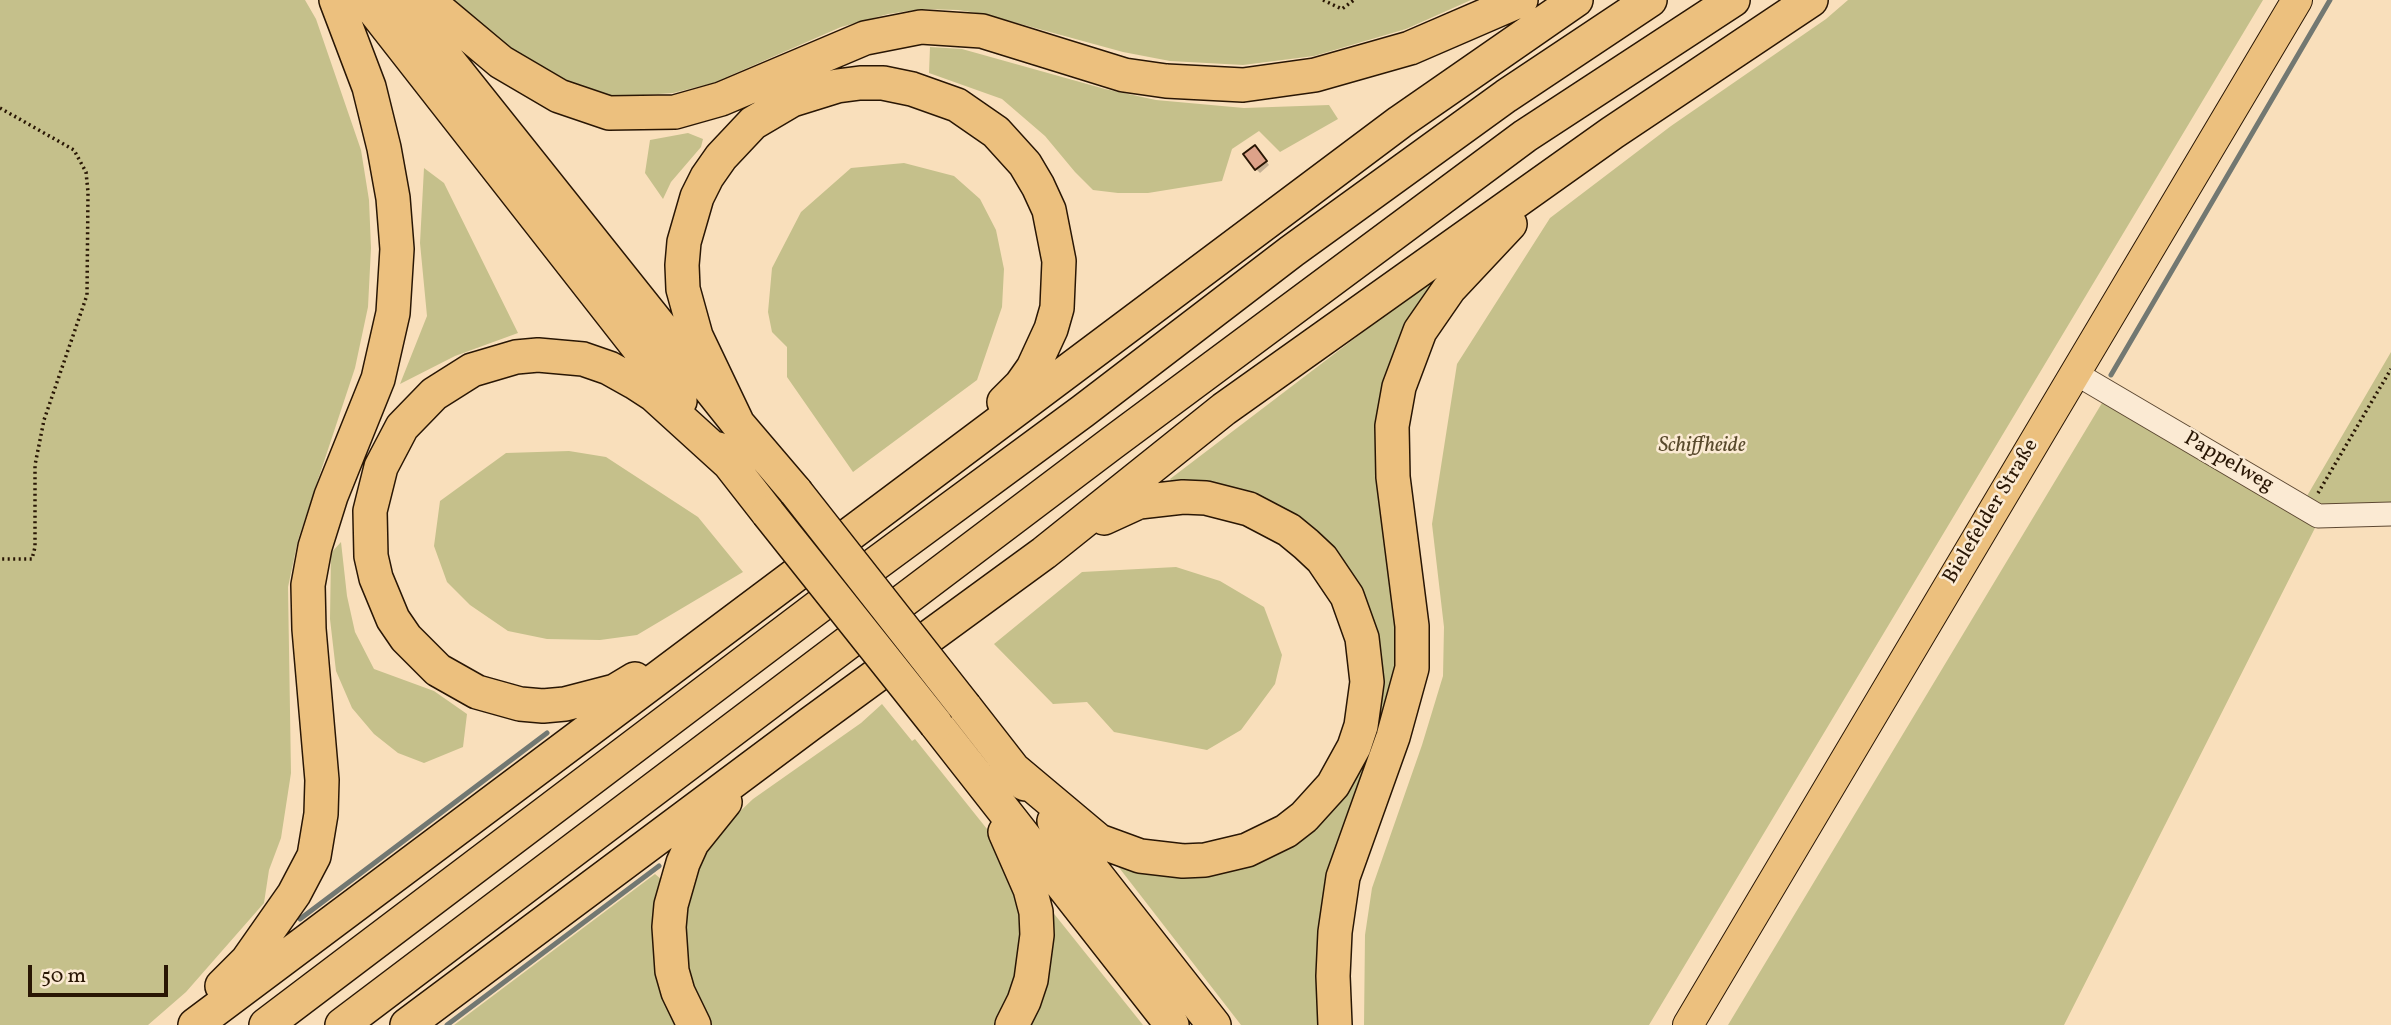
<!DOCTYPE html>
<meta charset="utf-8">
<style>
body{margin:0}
#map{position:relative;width:2391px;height:1025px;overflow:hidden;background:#f9dfbb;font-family:Vollkorn,serif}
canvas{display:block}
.scale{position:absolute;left:28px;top:965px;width:140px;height:32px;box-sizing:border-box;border:4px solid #291604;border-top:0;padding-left:9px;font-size:21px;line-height:24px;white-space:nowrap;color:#291604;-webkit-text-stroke:5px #fbead3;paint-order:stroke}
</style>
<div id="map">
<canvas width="2391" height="1025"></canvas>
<div class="scale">50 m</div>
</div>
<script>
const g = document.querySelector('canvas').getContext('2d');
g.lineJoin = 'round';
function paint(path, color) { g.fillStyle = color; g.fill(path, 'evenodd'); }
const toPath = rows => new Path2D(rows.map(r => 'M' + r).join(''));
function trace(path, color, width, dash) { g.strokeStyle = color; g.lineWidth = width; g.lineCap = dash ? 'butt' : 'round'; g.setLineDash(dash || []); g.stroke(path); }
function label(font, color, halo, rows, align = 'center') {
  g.font = font + ' Vollkorn,serif'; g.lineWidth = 5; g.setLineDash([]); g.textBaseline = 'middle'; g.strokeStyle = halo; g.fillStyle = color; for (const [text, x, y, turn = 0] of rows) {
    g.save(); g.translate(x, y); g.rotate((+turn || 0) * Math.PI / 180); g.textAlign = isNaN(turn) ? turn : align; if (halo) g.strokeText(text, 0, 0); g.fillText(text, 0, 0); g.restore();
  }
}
const green = toPath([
 [0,0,305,0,316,19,361,150,369,200,371,248,368,307,355,368,298,540,288,587,291,773,281,838,269,870,264,903,186,992,148,1025,0,1025],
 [454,0,1471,0,1406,29,1314,56,1243,65,1170,61,1123,52,984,14,958,10,922,9,888,14,841,27,713,83,673,93,614,97,566,83,509,48],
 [1848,0,2263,0,1649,1025,1364,1025,1365,935,1372,888,1422,745,1443,676,1444,627,1432,524,1457,364,1550,218,1671,126,1826,19],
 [930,47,962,49,1105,89,1156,100,1244,108,1329,105,1338,119,1280,152,1259,131,1232,149,1222,181,1148,193,1118,193,1093,190,1075,172,1045,136,1002,99,929,73],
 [688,133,703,139,701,147,671,182,663,199,645,173,650,140],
 [904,163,954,176,980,199,996,230,1004,269,1002,307,977,380,853,472,787,377,787,347,772,332,768,312,772,268,801,212,851,168],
 [424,168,444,183,518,333,455,356,400,384,427,316,420,243],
 [1451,265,1390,380,1403,628,1322,1025,1241,1025,1117,865,1208,875,1364,756,1337,555,1173,483,1170,479],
 [2391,352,2391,506,2326,506,2307,496],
 [2102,403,2317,524,2064,1025,1728,1025],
 [569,451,606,457,698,517,743,572,637,635,600,640,547,639,508,631,470,605,447,582,434,546,440,501,506,453],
 [341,542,347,596,355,632,374,669,434,691,467,714,463,747,424,763,398,753,374,734,352,708,336,671,330,619,331,553],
 [1176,567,1220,581,1264,607,1282,655,1275,684,1241,730,1207,750,1114,732,1087,702,1053,704,994,644,1082,572],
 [882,704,912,741,915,739,991,834,1016,893,1023,939,1015,977,999,1017,994,1025,710,1025,690,986,684,949,687,892,709,841,753,799,861,723],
 [655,874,661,879,655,930,680,1025,454,1025],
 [1051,910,1143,1025,1025,1025]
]);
const shadow = toPath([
 [1259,151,1269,165,1260,173,1256,169]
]);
const stream = toPath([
 [2111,375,2330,0],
 [300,919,547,733],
 [447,1025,659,866]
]);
const building = toPath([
 [1255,145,1267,161,1255,170,1243,154,1255,145]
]);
const path = toPath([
 [1323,0,1342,9,1354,0],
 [0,108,74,150,86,172,88,192,87,295,44,420,35,465,35,547,32,559,0,559],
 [2318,493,2391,369]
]);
const minor = toPath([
 [2075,373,2318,516,2391,514]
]);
const major = toPath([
 [1688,1025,2297,0]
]);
const highway = toPath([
 [366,0,680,401],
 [400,0,738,424,796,492],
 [427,0,501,62,559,96,609,113,675,112,721,99,865,38,921,27,982,31,1124,75,1166,81,1243,85,1315,75,1410,48,1521,0],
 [738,424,696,336,683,289,682,265,684,242,697,197,707,177,721,157,753,123,792,100,837,86,860,83,883,83,912,89,957,105,996,132,1025,164,1038,186,1049,210,1059,261,1057,308,1051,329,1033,368,1021,385,1004,402],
 [718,449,768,513],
 [635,679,615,691,565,704,543,706,520,704,477,692,438,670,406,638,393,619,376,578,371,556,370,511,381,467,402,427,434,394,472,370,516,357,538,355,583,359,609,368,634,382,654,395,731,465],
 [965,707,1025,784],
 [936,724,1172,1025],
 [1012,768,1099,841,1140,856,1183,861,1205,860,1247,850,1286,831,1304,817,1333,785,1354,747,1361,726,1367,682,1362,638,1347,596,1322,559,1306,544,1289,530,1249,509,1206,498,1183,497,1139,502,1104,518],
 [1054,821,1214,1025],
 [1005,832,1030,889,1036,912,1037,935,1031,980,1024,1001,1012,1025],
 [222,986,247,961,294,894,314,856,321,814,322,780,309,629,308,585,315,547,331,496,378,379,393,313,397,249,393,198,384,148,369,87,336,0],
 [195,1025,1400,122,1576,0],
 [266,1025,851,582,1083,411,1292,251,1506,96,1650,0],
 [342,1025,1112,443,1525,136,1733,0],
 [407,1025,810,724,1044,553,1224,409,1612,133,1811,0],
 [694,1025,678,992,672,971,669,927,671,905,683,863,692,843,725,802],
 [1335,1025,1333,976,1335,932,1343,877,1393,737,1412,668,1412,626,1393,477,1392,426,1399,387,1420,331,1449,289,1510,224]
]);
const highwayBridge = toPath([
 [796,492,965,707],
 [768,513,936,724]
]);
const parkNames = [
 ["Schiffheide",1702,447]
];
const streetNames = [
 ["Pappelweg",2228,463,30],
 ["Bielefelder Straße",1992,512,-59]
];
paint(green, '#c5c08b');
paint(shadow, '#0003');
trace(stream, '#727872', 5);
paint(building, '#dda289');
trace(building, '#291604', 2);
trace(minor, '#5d4832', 25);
trace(major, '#291604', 32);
trace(highway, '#291604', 36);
trace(path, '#291604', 3.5, [2, 3.5]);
trace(minor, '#fbead3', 23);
trace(major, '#ecc07e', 30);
trace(highway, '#ecc07e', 33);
trace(highwayBridge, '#291604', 36, []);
trace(highwayBridge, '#ecc07e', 33);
label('italic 21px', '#58492c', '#fbead3', parkNames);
label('21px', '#291604', '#fbead3', streetNames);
</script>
